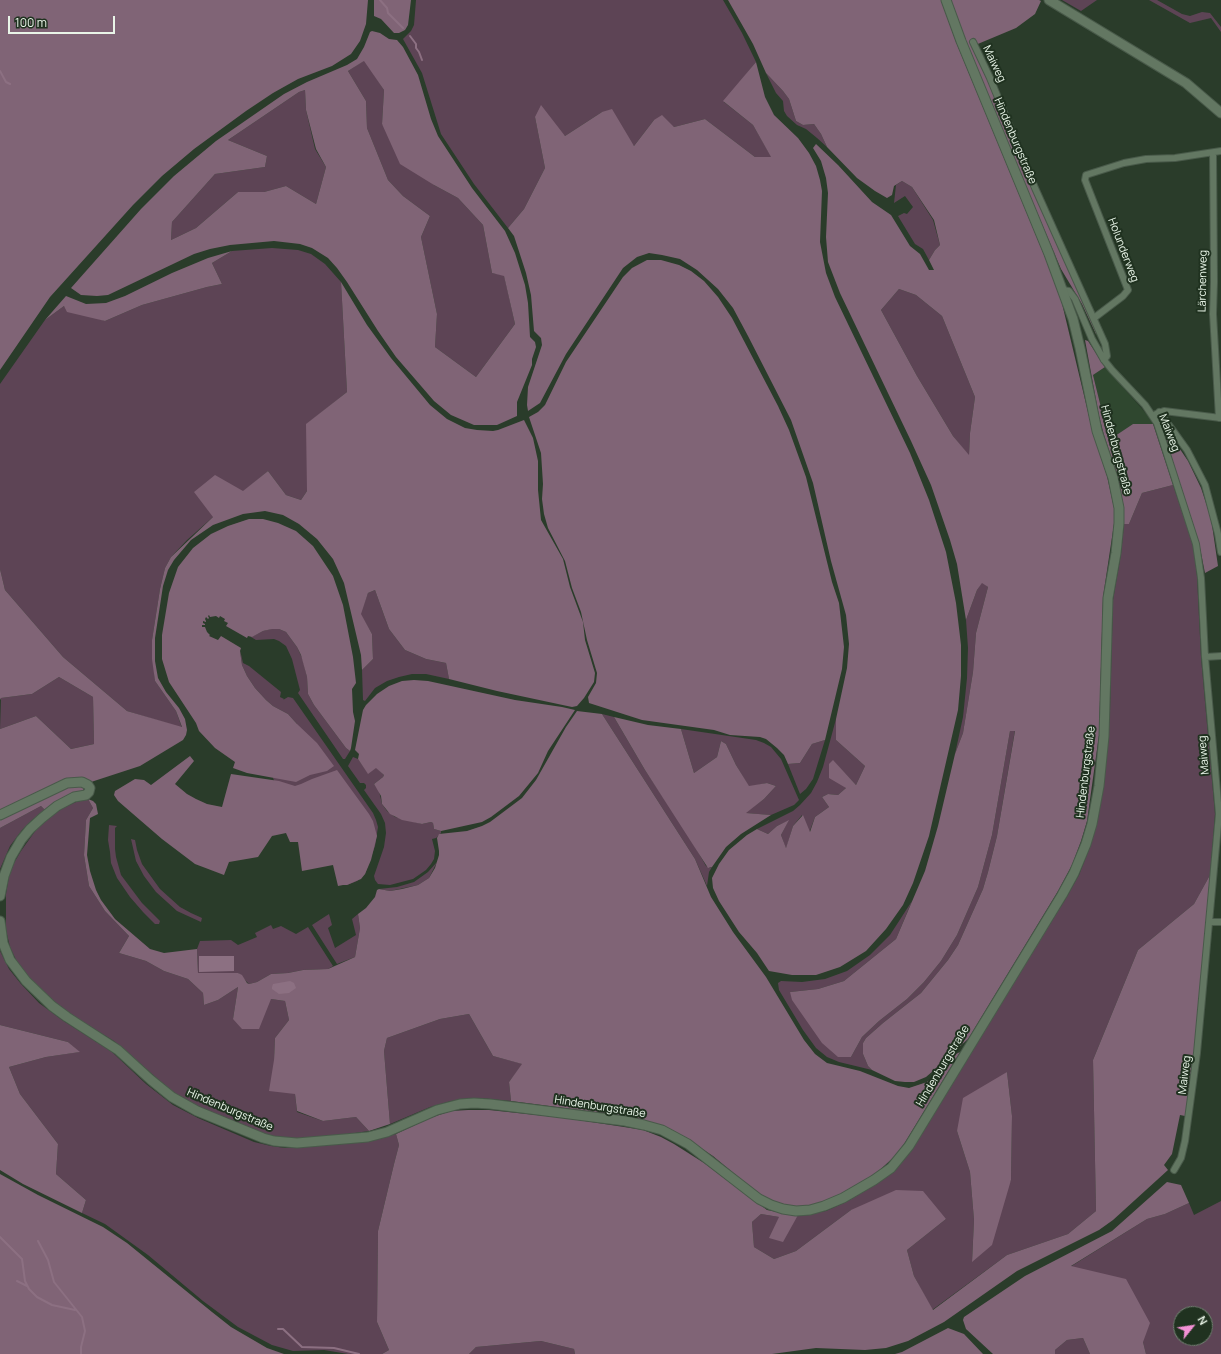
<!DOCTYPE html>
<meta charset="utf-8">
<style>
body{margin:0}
#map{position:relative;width:1221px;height:1354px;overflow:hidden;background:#2a3c2a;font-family:Manrope,sans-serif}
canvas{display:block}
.north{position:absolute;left:1173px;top:1306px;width:40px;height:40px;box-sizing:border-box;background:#203220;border:1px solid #708070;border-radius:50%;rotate:60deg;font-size:11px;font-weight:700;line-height:16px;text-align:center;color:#e9f5e8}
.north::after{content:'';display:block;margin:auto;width:14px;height:18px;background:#f391d5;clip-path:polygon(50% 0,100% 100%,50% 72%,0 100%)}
.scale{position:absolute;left:8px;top:16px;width:107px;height:18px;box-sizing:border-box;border:2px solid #e9f5e8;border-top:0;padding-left:5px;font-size:12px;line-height:14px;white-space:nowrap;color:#e9f5e8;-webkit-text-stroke:3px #203220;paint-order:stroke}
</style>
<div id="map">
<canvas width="1221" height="1354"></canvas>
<div class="north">N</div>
<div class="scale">100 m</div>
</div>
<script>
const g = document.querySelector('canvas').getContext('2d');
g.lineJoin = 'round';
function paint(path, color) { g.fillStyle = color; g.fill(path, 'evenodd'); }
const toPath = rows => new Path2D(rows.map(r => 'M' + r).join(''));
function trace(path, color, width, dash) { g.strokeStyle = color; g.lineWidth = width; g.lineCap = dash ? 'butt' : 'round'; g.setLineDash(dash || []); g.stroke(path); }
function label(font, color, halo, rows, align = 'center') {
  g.font = font + ' Manrope,sans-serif'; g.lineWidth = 4; g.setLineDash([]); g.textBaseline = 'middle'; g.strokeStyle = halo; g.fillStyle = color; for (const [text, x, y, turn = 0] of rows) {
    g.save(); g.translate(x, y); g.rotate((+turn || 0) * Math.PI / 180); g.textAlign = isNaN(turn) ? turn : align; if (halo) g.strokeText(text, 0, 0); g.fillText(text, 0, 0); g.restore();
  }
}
const built = toPath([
 [1105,367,1149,417,1153,424,1133,424,1109,440,1093,375]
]);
const green = toPath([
 [416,0,723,0,742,33,756,62,724,102,753,125,772,158,755,157,705,119,674,127,654,120,634,146,602,112,565,136,535,117,545,168,524,209,508,228,474,184,441,134,422,73,403,39,411,31,414,25],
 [1062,0,1097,0,1081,11],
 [1149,0,1157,0,1182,14,1190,16,1202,12,1210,13,1221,27,1221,32,1211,18,1190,23],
 [365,60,384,90,382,124,434,185,458,198,483,225,492,273,504,275,515,324,476,377,435,347,437,314,421,237,430,216,403,196,388,180,367,128,366,101,348,71],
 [766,73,783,91,789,99,796,121,803,125,814,124,821,134,827,147,817,138,806,129,797,125,787,116,784,111,783,101,776,93],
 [305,90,306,110,315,149,326,167,316,204,286,186,264,192,238,192,196,228,171,240,172,222,215,174,265,167,267,156,228,140,299,92],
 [902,181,912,187,933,220,940,245,935,250,929,260,923,249,915,244,898,216,904,213,907,214,913,207,905,196,894,203,896,185],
 [272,248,298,250,311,254,325,264,341,282,347,392,307,424,307,491,301,500,286,495,268,471,213,517,187,540,171,557,165,568,160,589,152,640,155,681,176,711,182,728,127,711,63,657,5,590,0,569,0,384,45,320,64,306,105,321,142,305,207,287,222,284,212,263,232,251],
 [899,289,916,295,942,316,975,397,970,433,969,456,953,436,917,376,881,310],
 [1173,485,1193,544,1197,576,1201,657,1215,814,1210,875,1194,904,1138,950,1093,1060,1096,1211,1068,1234,1007,1255,932,1310,914,1276,907,1250,946,1219,851,1210,796,1251,774,1259,754,1247,752,1222,761,1214,779,1217,826,1211,846,1202,876,1184,892,1171,977,1039,1065,900,1079,875,1090,847,1096,825,1103,788,1110,710,1113,600,1121,554,1124,524,1129,524,1142,493],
 [1007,1072,1012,1116,1011,1180,972,1261,974,1220,970,1172,957,1131],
 [982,582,988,587,976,633,973,672,963,733,955,754,963,717,967,678,968,648,966,620,977,590],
 [375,590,389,629,405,650,426,659,446,663,449,679,426,674,412,674,399,677,387,681,375,688,365,701,363,700,362,670,373,659,372,634,360,614,368,593],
 [275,628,279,629,286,632,297,647,303,660,307,677,308,694,314,705,346,748,350,751,345,759,343,759,298,693,300,690,292,659,286,646,279,641,274,639,256,640,251,637,263,631],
 [240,650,243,663,249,666,281,692,280,697,284,699,283,700,288,697,293,698,373,813,376,820,378,827,375,846,365,874,357,881,347,885,339,859,299,841,273,778,297,724,288,714,273,706,266,700,255,688,247,676,242,665],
 [59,677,93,697,94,744,71,749,36,716,0,729,1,698,32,694],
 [602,714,614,717,645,770,689,836,706,866,710,868,712,867,709,872,707,886,695,859],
 [836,719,836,740,865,766,856,785,833,761,846,788,838,795,828,794,822,797,829,807,815,817,809,833,802,815,793,826,786,849,781,835,788,821,777,826,768,834,757,829,793,811,800,805,811,793,817,782,823,767],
 [681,729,756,740,764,743,771,747,781,759,799,800,794,805,771,815,745,813,764,799,776,786,767,783,749,787,736,765,726,744,721,741,717,757,694,773],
 [1015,730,997,836,988,872,983,889,958,945,948,960,921,993,883,1023,866,1038,863,1043,863,1054,868,1066,872,1070,839,1062,827,1057,816,1048,803,1030,779,990,778,983,781,981,802,982,825,979,847,971,870,955,890,935,912,901,896,939,844,981,818,989,790,992,851,1057,862,1037,879,1021,907,999,924,982,941,961,957,935,978,887,992,835,1010,731],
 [825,740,813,779,806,789,800,794,788,764,800,763,812,744],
 [353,757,358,759,368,773,376,767,384,775,383,777,374,784,379,791,382,804,387,811,395,817,422,824,431,822,433,823,434,829,441,831,441,833,436,838,432,839,435,851,434,859,431,864,426,870,413,879,390,885,378,884,375,880,374,876,384,847,386,833,385,823,381,814,364,790,366,788,366,785,364,783,360,783,348,766],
 [88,799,93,808,86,820,84,855,89,886,105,911,129,936,119,953,146,961,164,971,188,979,203,993,204,1005,218,1000,238,987,233,1019,271,999,285,1001,289,1020,275,1038,274,1060,295,1094,297,1112,323,1121,356,1117,369,1131,334,1136,285,1140,272,1138,200,1107,175,1094,114,1041,65,1011,44,994,28,977,18,964,10,947,6,930,6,894,9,876,14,863,21,851,38,827,50,817,63,808,76,802],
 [41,806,45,810,32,820,22,830,10,846,0,869,0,828],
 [109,825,117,826,115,828,115,849,116,857,121,875,142,903,160,921,159,924,155,924,143,912,130,897,117,878,111,863,110,852,108,840],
 [131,839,135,840,137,850,142,864,160,889,180,907,191,913,202,918,201,922,177,911,156,892,144,876,136,861],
 [437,862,429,878,418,885,390,891,379,889,397,887,414,882,428,872],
 [329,914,332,925,328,928,335,948,356,935,352,919,358,914,360,928,355,957,337,964,312,925],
 [271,925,273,929,281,926,296,934,308,927,333,966,328,969,303,970,288,973,271,974,257,982,249,984,238,973,198,973,197,949,200,941,231,940,238,945,257,937,255,933],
 [0,951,9,969,21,984,39,1003,62,1020,112,1052,146,1084,173,1105,198,1118,254,1142,271,1146,285,1148,342,1144,371,1140,396,1134,399,1145,394,1164,378,1231,377,1322,389,1350,382,1354,348,1354,324,1350,293,1351,272,1345,238,1327,203,1301,148,1255,105,1224,82,1213,86,1200,56,1174,58,1144,20,1094,9,1067,46,1057,79,1052,68,1042,0,1025],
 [469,1014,493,1056,523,1064,509,1082,511,1101,479,1098,451,1101,430,1107,390,1124,384,1051,387,1038,440,1019],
 [1221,1201,1221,1354,1146,1354,1143,1342,1070,1267,1147,1219,1165,1214,1189,1203,1194,1215],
 [1181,1314,1205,1314,1205,1338,1181,1338],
 [1083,1338,1090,1354,1055,1354,1055,1350,1067,1340],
 [541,1341,574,1349,575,1354,469,1354,476,1347]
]);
const forest = toPath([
 [0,0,368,0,366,24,360,41,351,54,332,66,298,79,273,93,246,111,194,149,162,176,133,205,50,297,0,370],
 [374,0,411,0,408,25,405,30,399,33,394,33,381,19,374,16],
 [728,0,941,0,956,42,1059,291,1093,433,1107,476,1114,508,1114,524,1103,597,1099,735,1087,821,1081,841,1072,865,1058,891,968,1039,933,1071,926,1077,914,1082,905,1082,895,1081,872,1070,868,1066,863,1054,863,1043,866,1038,883,1023,921,993,948,960,958,945,983,889,988,872,997,836,1015,731,1010,731,992,835,978,887,957,935,941,961,924,982,907,999,879,1021,862,1037,851,1057,838,1057,822,1043,792,1000,790,992,818,989,844,981,896,939,925,871,938,826,955,754,963,733,973,672,976,633,988,587,982,583,977,590,966,620,957,564,950,540,931,485,911,441,840,293,828,262,826,237,828,193,826,178,821,161,813,148,816,144,838,165,872,202,891,215,910,246,920,254,929,270,934,270,929,260,935,250,940,245,934,220,912,187,902,181,894,186,892,195,887,198,875,191,857,178,827,147,821,134,814,124,803,125,796,121,789,99,783,91,766,73,753,44],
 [899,289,916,295,942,316,975,397,970,433,969,455,953,436,917,376,881,310],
 [949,0,1039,0,1041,1,1035,14,1016,28,973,46,988,77,1014,146,1098,333,1096,334,1082,304,1061,269,964,40],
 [372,31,380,33,389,39,397,40,403,47,418,75,431,119,438,136,472,188,505,231,515,253,525,285,528,303,530,337,535,342,536,347,532,359,532,365,517,402,517,416,497,425,474,425,451,415,434,401,396,357,378,331,347,282,337,268,328,258,312,248,300,244,274,241,230,245,210,249,194,254,108,295,97,296,81,295,71,288,141,209,174,176,216,141,284,94,307,82,347,65,357,59,364,47,370,32],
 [364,61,384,90,382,124,400,164,434,185,458,198,483,225,492,273,504,276,515,324,476,377,435,347,437,314,421,237,430,216,403,196,388,180,367,128,366,101,348,71],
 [305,90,306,110,316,149,326,167,316,204,286,186,264,192,238,192,196,228,171,240,172,222,215,174,265,167,267,156,228,140,299,92],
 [756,62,765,97,774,115,798,138,809,153,816,166,820,180,822,191,820,242,826,273,835,297,910,453,929,500,946,552,956,603,961,645,961,676,958,710,929,836,913,883,903,905,886,929,866,951,840,967,816,975,792,975,769,971,757,953,739,932,719,901,713,888,712,878,719,864,729,850,747,835,757,829,768,834,777,826,789,820,781,835,786,848,793,826,803,815,810,832,815,817,829,807,822,797,828,794,838,795,846,788,829,778,829,764,833,760,856,785,865,766,836,740,836,719,847,668,849,644,846,615,831,561,813,483,791,420,748,336,733,308,718,289,697,270,680,259,662,255,649,253,637,257,623,268,566,354,540,403,528,411,527,405,528,387,542,345,541,338,534,331,531,295,526,273,514,236,508,228,524,209,545,168,535,117,541,105,565,136,602,112,612,109,634,146,654,120,662,115,674,127,705,119,755,157,771,157,753,125,723,101],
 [232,251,212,263,222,284,207,287,142,305,105,321,67,312,64,306,45,320,66,296,86,304,106,303,125,296,172,273,208,258],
 [647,260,661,260,679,265,691,271,704,281,718,297,732,318,778,406,789,430,806,477,832,582,839,603,844,647,842,669,825,740,812,744,800,763,788,764,784,755,777,748,766,739,760,737,730,735,714,730,642,720,589,703,588,697,596,683,597,673,587,640,581,612,572,588,565,561,548,528,544,514,542,499,543,484,541,453,529,417,538,412,545,405,566,362,623,277,632,268],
 [341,282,367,325,391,358,430,405,447,419,465,428,477,430,493,431,498,430,524,420,533,438,538,461,538,490,541,520,563,559,570,587,583,622,585,640,595,673,594,682,584,698,577,706,572,707,497,691,449,679,446,663,426,659,405,650,389,629,375,590,368,593,361,614,372,634,373,659,362,670,361,655,344,583,333,559,317,539,299,524,283,515,265,511,243,514,213,525,191,540,174,560,168,570,163,586,155,638,155,661,158,678,166,692,179,708,185,719,187,730,186,735,183,740,140,766,91,782,83,779,0,811,0,729,36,716,71,749,94,744,93,697,59,677,32,694,1,698,0,700,0,569,5,590,63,657,127,711,182,727,176,711,155,681,152,659,152,640,160,589,165,568,171,557,213,517,194,492,215,475,243,491,268,471,286,495,301,500,307,491,306,424,347,392],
 [1085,340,1088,341,1105,367,1093,375,1109,440,1133,424,1153,424,1173,485,1142,493,1129,524,1124,524,1124,508,1117,474,1104,435,1099,416],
 [1161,421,1188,461,1201,488,1211,518,1218,566,1205,573,1199,543,1169,450],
 [249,519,263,519,278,523,296,531,313,546,333,576,343,605,353,657,356,683,352,689,353,712,355,721,351,748,350,751,346,748,314,705,308,694,307,677,301,655,297,647,286,632,279,629,272,629,263,631,252,637,248,636,247,638,226,626,228,623,224,621,225,619,220,616,219,618,216,616,210,617,209,615,208,616,209,618,208,619,206,617,205,619,206,621,206,622,203,621,203,623,205,624,205,625,202,625,202,627,205,627,207,632,210,635,209,636,218,640,221,636,241,648,240,651,242,665,247,676,255,688,266,700,273,706,288,714,297,724,317,743,334,766,327,771,310,775,296,782,247,773,233,768,235,762,215,748,199,731,196,723,169,682,162,659,162,635,169,593,178,567,193,548,211,534,228,526],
 [414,680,428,681,515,700,562,707,575,710,548,751,538,773,519,796,491,817,482,822,441,831,434,829,433,823,431,822,422,824,402,820,390,814,382,804,381,796,374,784,383,777,384,775,376,768,368,774,358,759,359,754,355,750,363,710,366,705,377,694,389,686,402,681],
 [577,711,602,714,695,859,711,897,733,932,766,977,804,1040,815,1054,827,1063,860,1071,898,1086,909,1088,927,1082,936,1074,956,1054,960,1052,904,1144,895,1156,872,1177,841,1195,823,1202,809,1206,796,1207,783,1205,773,1202,761,1196,713,1156,687,1139,647,1121,626,1116,511,1101,509,1082,522,1064,493,1056,469,1014,440,1019,387,1038,384,1051,390,1124,369,1131,356,1117,323,1121,297,1111,295,1094,269,1091,274,1060,275,1038,289,1020,285,1001,271,999,259,1029,242,1029,233,1019,238,987,218,1000,204,1005,203,993,188,979,164,971,146,961,119,953,129,936,105,911,89,886,84,855,86,820,93,808,88,799,93,801,96,804,98,814,90,818,87,855,90,871,96,890,101,900,115,919,150,949,164,953,197,949,198,973,238,973,242,975,247,983,249,984,257,982,271,974,288,973,303,970,328,969,355,957,360,928,358,914,366,908,375,897,377,890,379,889,390,891,402,889,418,885,429,878,435,868,439,855,439,851,437,838,439,834,467,831,482,826,490,822,522,798,536,780,566,727],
 [614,717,648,725,681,729,694,773,717,757,721,741,726,744,736,765,749,786,767,783,776,786,764,799,746,813,771,815,741,834,726,847,712,867,708,868,645,770],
 [190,756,194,761,175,784,187,794,196,799,207,804,222,807,231,774,279,781,295,786,301,784,312,779,337,770,369,814,373,821,377,836,371,860,365,874,361,879,347,885,343,885,338,886,333,865,302,871,298,842,290,842,286,833,272,836,258,857,229,862,224,875,195,864,162,839,118,801,114,795,115,791,135,779,144,780,151,785],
 [80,785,84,788,83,791,63,798,45,810,41,806,0,828,0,819,64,788],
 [1210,875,1199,1002,1191,1082,1185,1116,1180,1115,1172,1154,1164,1165,1168,1170,1113,1220,1099,1230,1017,1271,944,1322,908,1341,886,1348,865,1350,816,1348,772,1354,575,1354,574,1349,541,1341,476,1347,469,1354,382,1354,389,1350,377,1322,378,1231,394,1164,399,1145,396,1134,430,1118,451,1111,468,1110,489,1110,565,1118,624,1127,643,1130,661,1137,674,1144,704,1163,767,1210,787,1214,798,1215,783,1242,769,1238,779,1217,761,1214,752,1222,754,1247,774,1259,796,1251,851,1210,896,1190,923,1191,946,1219,907,1250,914,1276,933,1310,1007,1255,1068,1234,1096,1211,1093,1060,1138,950,1194,904],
 [0,1025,68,1042,80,1052,46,1057,9,1067,20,1094,58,1144,56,1174,86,1200,82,1213,23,1184,0,1170],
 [1007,1072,1012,1116,1011,1180,992,1245,972,1262,974,1220,970,1172,957,1131,963,1098],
 [0,1174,38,1195,103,1227,127,1243,212,1312,231,1327,267,1348,284,1354,0,1354],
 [1167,1182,1181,1185,1189,1203,1165,1214,1147,1219,1071,1266,1126,1279,1150,1323,1143,1342,1146,1354,1090,1354,1083,1338,1067,1340,1055,1350,1055,1354,993,1354,966,1329,963,1320,964,1317,1025,1276,1112,1231],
 [948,1328,964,1334,983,1354,895,1354,902,1352]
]);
const water = toPath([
 [199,956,234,956,234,971,199,972],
 [290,981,294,983,296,988,289,993,279,994,272,989,272,987,273,984]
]);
const stream = toPath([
 [380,0,387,8,388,13,403,28],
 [410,36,416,44,416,48,419,52,422,60],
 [0,71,6,82,10,84],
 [0,1237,22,1259,25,1281,29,1289,37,1297,52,1305,75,1310],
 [38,1241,48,1260,54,1282,82,1317,85,1331,81,1347,81,1354],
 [17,1281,27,1286],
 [278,1329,283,1329,302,1347,334,1348,359,1354]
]);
const minor = toPath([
 [973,42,990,78,1035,188,1105,344,1107,356,1104,360],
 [1213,153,1214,282,1213,314,1219,418],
 [1063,290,1069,291,1075,299,1092,339,1104,360,1112,370,1145,405,1157,423,1196,544,1201,578,1205,657,1219,814,1197,1053,1185,1141,1181,1158,1174,1170],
 [1094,318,1123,296,1128,290,1085,180,1086,175,1124,163,1146,159,1175,158,1221,151],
 [1159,412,1174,432,1187,450,1205,485,1218,534,1221,552],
 [1156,414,1164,411,1221,418],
 [1205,657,1221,656],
 [1210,922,1221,922]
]);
const secondary = toPath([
 [1049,0,1186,83,1221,113],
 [0,815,67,783,82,782,88,785,90,788,89,792,86,795,74,797,57,806,42,818,30,829,21,840,11,857,4,876,0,896],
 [0,921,3,943,10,960,26,981,52,1006,67,1017,118,1050,151,1080,172,1097,197,1111,263,1138,274,1141,297,1143,368,1137,387,1132,437,1110,460,1104,474,1103,490,1104,625,1121,644,1125,662,1130,688,1144,759,1199,771,1205,783,1209,796,1211,810,1210,824,1206,843,1198,874,1180,891,1168,909,1146,1062,895,1074,873,1086,844,1092,824,1099,786,1104,736,1108,598,1116,553,1119,523,1119,508,1113,478,1097,431,1080,348,1073,319,1049,254,961,41,946,0]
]);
const streetNames = [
 ["Maiweg",994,64,65],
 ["Hindenburgstraße",1015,141,67],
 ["Holunderweg",1123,250,69],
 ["Lärchenweg",1203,281,-89],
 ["Maiweg",1169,433,69],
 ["Hindenburgstraße",1116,450,75],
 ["Maiweg",1204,755,-95],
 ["Hindenburgstraße",1086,772,-83],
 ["Hindenburgstraße",943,1066,-59],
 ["Maiweg",1185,1075,-83],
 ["Hindenburgstraße",600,1107,9],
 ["Hindenburgstraße",230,1110,23]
];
paint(built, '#2f472f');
paint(green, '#5d4455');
paint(forest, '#806476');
paint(water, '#8c7082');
trace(stream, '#8c7082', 2);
trace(minor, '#495a4a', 8);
trace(secondary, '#495a4a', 11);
trace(minor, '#637762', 6);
trace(secondary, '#637762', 9);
label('11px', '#e9f5e8', '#203220', streetNames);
</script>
